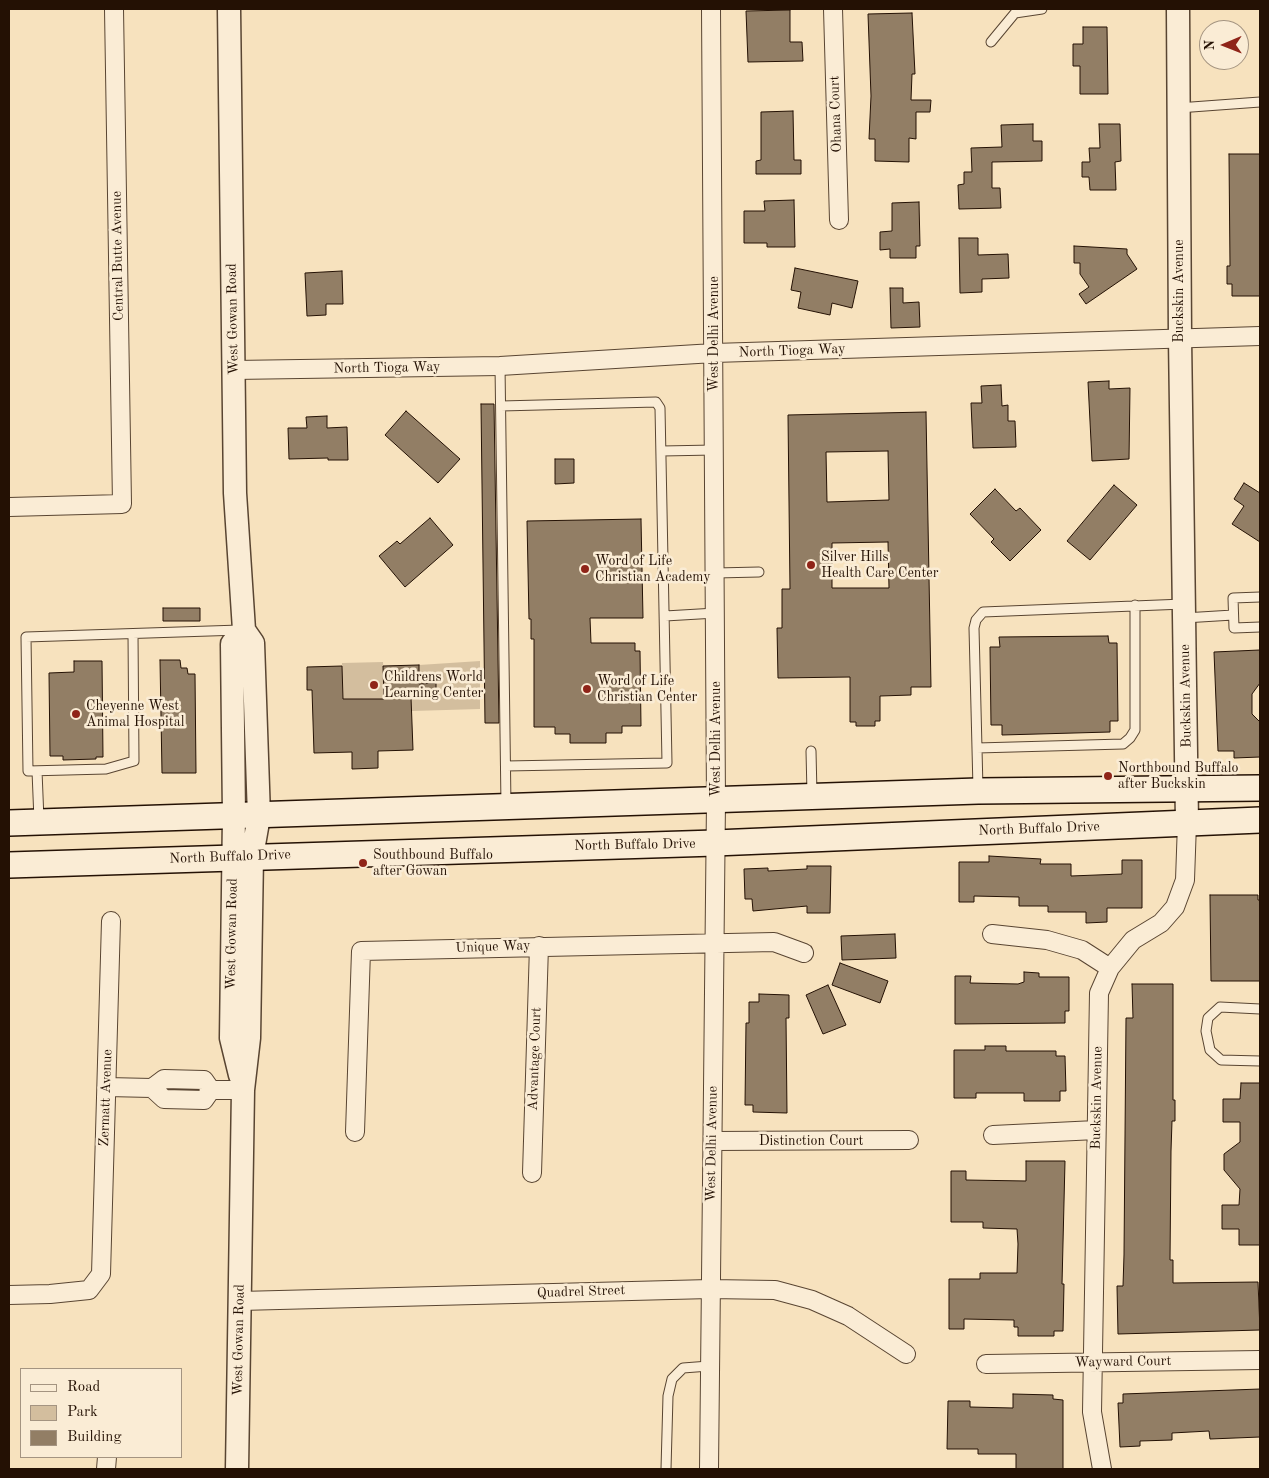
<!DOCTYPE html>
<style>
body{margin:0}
#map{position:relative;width:1269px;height:1478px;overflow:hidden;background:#f7e2be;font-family:"Old Standard TT",serif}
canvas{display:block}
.frame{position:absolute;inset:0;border:10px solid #241104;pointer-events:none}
.legend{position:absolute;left:20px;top:1368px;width:162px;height:90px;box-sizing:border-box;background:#faecd5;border:1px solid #a49481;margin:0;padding:6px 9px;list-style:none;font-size:15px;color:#241104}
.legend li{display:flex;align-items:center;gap:10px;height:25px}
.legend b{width:25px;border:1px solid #a49481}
.north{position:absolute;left:1199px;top:20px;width:50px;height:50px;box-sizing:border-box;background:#faecd5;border:1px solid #a49481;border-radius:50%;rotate:269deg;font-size:14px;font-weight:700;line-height:20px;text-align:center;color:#241104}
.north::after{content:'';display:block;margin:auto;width:18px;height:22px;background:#8f2418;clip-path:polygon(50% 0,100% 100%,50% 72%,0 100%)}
</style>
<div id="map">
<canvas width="1269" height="1478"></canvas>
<div class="frame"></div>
<ul class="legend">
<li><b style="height:6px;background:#faecd5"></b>Road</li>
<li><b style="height:14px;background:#d3be9e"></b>Park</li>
<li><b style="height:14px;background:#927e65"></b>Building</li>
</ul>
<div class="north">N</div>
</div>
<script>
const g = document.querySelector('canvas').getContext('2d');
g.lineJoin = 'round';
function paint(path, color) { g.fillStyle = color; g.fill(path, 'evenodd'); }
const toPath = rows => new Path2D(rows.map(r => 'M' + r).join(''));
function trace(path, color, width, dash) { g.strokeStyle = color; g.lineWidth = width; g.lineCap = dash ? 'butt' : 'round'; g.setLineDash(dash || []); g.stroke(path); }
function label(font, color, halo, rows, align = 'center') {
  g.font = font + ' "Old Standard TT",serif'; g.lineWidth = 5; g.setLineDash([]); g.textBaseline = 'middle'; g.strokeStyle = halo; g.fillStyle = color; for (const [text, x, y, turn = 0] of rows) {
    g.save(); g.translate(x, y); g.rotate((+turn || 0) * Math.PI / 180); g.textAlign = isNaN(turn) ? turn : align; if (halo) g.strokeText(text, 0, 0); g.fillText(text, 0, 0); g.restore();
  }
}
const green = toPath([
 [480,661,480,709,412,711,411,687,419,687,419,665],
 [383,662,385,721,343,722,342,663]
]);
const building = toPath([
 [790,10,790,42,802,42,803,61,748,62,746,11,790,10],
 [912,13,915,74,912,74,911,100,931,100,930,112,916,112,916,139,909,138,909,162,875,161,875,139,869,139,871,96,868,14,912,13],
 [1083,27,1107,27,1108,94,1080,94,1080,66,1073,66,1073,44,1083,44,1083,27],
 [793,111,794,160,801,160,801,174,756,174,756,161,761,160,761,112,793,111],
 [1033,124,1033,141,1042,141,1042,161,992,162,992,188,1000,188,1001,208,959,209,958,185,964,184,964,172,972,172,971,148,1002,147,1001,125,1033,124],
 [1099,124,1120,124,1121,161,1115,162,1116,190,1090,190,1089,177,1082,177,1082,162,1090,162,1089,148,1100,148,1099,124],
 [1229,154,1260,154,1260,296,1232,296,1232,284,1227,284,1227,266,1230,266,1229,154],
 [794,200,795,247,767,247,767,243,744,243,744,211,765,211,764,201,794,200],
 [919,202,920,246,916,246,916,258,890,258,890,249,880,250,880,232,892,231,892,203,919,202],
 [959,238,978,238,978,255,1008,254,1009,278,982,279,982,292,960,293,959,238],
 [1074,246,1127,249,1127,254,1137,269,1086,304,1079,294,1089,287,1080,274,1080,263,1074,263,1074,246],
 [795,268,858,281,852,308,832,303,830,315,798,308,801,292,791,290,795,268],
 [342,271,343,304,326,304,326,315,307,316,305,273,342,271],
 [890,288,903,288,903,303,919,302,920,327,891,328,890,288],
 [1109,381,1109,389,1130,388,1129,459,1092,461,1088,382,1109,381],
 [1001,385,1002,406,1008,405,1008,421,1015,421,1016,447,973,448,971,403,982,403,981,386,1001,385],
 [481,404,494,404,499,723,485,723,481,404],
 [406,411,460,459,438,483,385,435,406,411],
 [926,412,931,687,911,687,911,695,880,696,880,721,875,721,875,726,856,726,856,722,850,722,850,677,778,678,777,628,782,628,782,589,790,589,788,415,926,412],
 [888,451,889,500,827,502,826,452,888,451],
 [888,542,889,588,832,588,832,543,888,542],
 [327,416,327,428,347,427,348,460,328,460,328,458,289,459,288,428,307,428,306,417,327,416],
 [555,459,574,459,574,483,555,484,555,459],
 [1244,483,1260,493,1260,542,1232,524,1244,506,1234,499,1244,483],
 [1114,485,1137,505,1090,560,1067,541,1114,485],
 [995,489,1016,511,1020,508,1041,530,1010,561,991,542,994,539,970,514,995,489],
 [430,518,453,545,405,587,379,556,397,541,400,544,430,518],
 [641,519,643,618,590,618,591,643,635,643,635,651,640,651,641,726,622,726,622,733,606,733,606,743,570,743,570,734,555,734,555,727,534,727,534,639,531,639,531,619,529,619,527,521,641,519],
 [163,608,200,608,200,621,163,621,163,608],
 [1108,636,1109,643,1117,643,1118,721,1110,721,1110,732,1002,735,1002,725,991,725,990,647,1000,647,999,637,1108,636],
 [1260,650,1260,683,1252,694,1252,714,1260,722,1260,757,1234,758,1234,751,1218,751,1214,652,1260,650],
 [160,660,180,660,181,668,187,668,188,674,195,674,196,773,162,773,160,660],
 [74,661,102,661,103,757,96,757,96,759,63,760,63,756,50,756,49,673,74,672,74,661],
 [419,665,419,684,436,683,436,697,411,697,413,750,378,751,378,768,352,769,352,752,314,753,312,690,307,690,307,667,342,666,343,699,384,699,383,666,419,665],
 [989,856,1041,859,1040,864,1071,864,1071,876,1122,874,1122,860,1142,860,1142,908,1107,908,1107,922,1086,923,1086,912,1048,912,1048,906,1019,906,1019,897,974,896,974,902,959,902,959,862,989,862,989,856],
 [807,866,831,866,830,913,807,913,807,906,753,911,752,899,745,899,744,869,768,868,768,871,807,869,807,866],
 [1210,895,1258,895,1258,900,1260,900,1260,981,1211,981,1210,895],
 [895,934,896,958,842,960,841,936,895,934],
 [840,963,888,981,880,1003,832,985,840,963],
 [1024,972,1039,973,1039,977,1069,977,1069,1011,1065,1011,1065,1023,955,1024,955,976,971,976,970,983,1018,984,1024,982,1024,972],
 [1132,984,1173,984,1173,1100,1175,1100,1175,1121,1172,1121,1171,1151,1170,1260,1173,1260,1173,1283,1258,1282,1260,1330,1118,1334,1117,1286,1123,1286,1124,1255,1126,1018,1133,1018,1132,984],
 [828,985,846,1025,823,1034,806,995,828,985],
 [759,994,789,995,789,1018,786,1018,787,1113,753,1112,753,1105,745,1105,746,1023,749,1023,749,1002,759,1002,759,994],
 [985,1046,1006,1046,1006,1051,1056,1051,1056,1056,1065,1056,1066,1091,1060,1091,1060,1101,1024,1101,1024,1093,976,1093,976,1098,954,1098,954,1050,985,1050,985,1046],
 [1241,1083,1260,1083,1260,1245,1239,1245,1239,1229,1222,1229,1222,1205,1239,1205,1240,1189,1224,1170,1224,1154,1240,1142,1240,1122,1223,1122,1223,1099,1240,1099,1241,1083],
 [1026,1161,1065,1161,1062,1284,1064,1284,1063,1331,1054,1331,1054,1336,1018,1336,1018,1327,1014,1327,1014,1320,964,1319,964,1329,949,1329,949,1279,980,1279,980,1273,1017,1273,1018,1244,1017,1229,983,1228,983,1222,951,1222,951,1171,966,1171,966,1180,1026,1181,1026,1161],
 [1260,1389,1260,1437,1210,1439,1209,1431,1172,1433,1172,1440,1140,1441,1140,1446,1120,1447,1118,1403,1123,1403,1123,1394,1260,1389],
 [1013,1394,1053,1395,1053,1399,1063,1400,1063,1469,1016,1469,1016,1454,978,1454,978,1449,947,1449,948,1401,970,1401,970,1407,1013,1408,1013,1394]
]);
const service = toPath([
 [991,42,1015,13,1042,9],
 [1178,108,1260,102],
 [500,366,506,805],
 [501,406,656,402,660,408,667,763,506,766],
 [662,451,714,450],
 [716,573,759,572],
 [1260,597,1233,598,1234,628,1260,627],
 [665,616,716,613],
 [1184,618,1233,615],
 [133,634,134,761,106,769,28,771,26,637,240,630],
 [977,748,1123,744,1130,738,1135,730,1135,605],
 [811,751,812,794],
 [37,771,39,820],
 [978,789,974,628,976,620,983,612,1184,604],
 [1260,1009,1220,1007,1208,1018,1206,1031,1210,1050,1221,1060,1260,1061],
 [666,1469,668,1396,672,1379,683,1368,709,1366]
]);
const minor = toPath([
 [833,9,839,220],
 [234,370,500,366,714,353,1260,336],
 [9,507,122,504,114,9],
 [992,934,1047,940,1082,950,1110,968],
 [107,1087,152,1088,164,1079,204,1080,211,1090],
 [152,1088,164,1099,204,1100,211,1090],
 [211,1090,243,1090],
 [355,1132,361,951,774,942,804,953],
 [993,1135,1096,1130],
 [713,1141,909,1140],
 [532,1173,539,946],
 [9,1295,50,1294,89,1290,101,1274,111,921],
 [240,1301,710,1289,775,1290,812,1300,848,1316,906,1354],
 [986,1364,1260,1360],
 [106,1469,107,1457],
 [709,1469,716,801,711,9],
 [1102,1469,1092,1412,1099,993,1110,968,1133,940,1161,923,1175,907,1185,880,1187,823]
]);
const tertiary = toPath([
 [229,9,235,493,244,630,253,643,259,816,252,856,249,1038,243,1090,237,1469],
 [1178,9,1180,338,1187,823],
 [240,1075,231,1038,234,816,232,644,244,630]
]);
const secondary = toPath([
 [9,823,978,791,1260,788],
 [9,865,715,843,1260,820]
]);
const markers = [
 [811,565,5,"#8f2418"],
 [585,569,5,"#8f2418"],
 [374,685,5,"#8f2418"],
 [587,689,5,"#8f2418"],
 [76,714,5,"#8f2418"],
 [1108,776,5,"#8f2418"],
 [363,863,5,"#8f2418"]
];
const streetNames = [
 ["Ohana Court",836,114,-92],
 ["Central Butte Avenue",118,256,-91],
 ["Buckskin Avenue",1179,291,-90],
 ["West Gowan Road",233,319,-91],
 ["West Delhi Avenue",714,334,-90],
 ["North Tioga Way",792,351,-2],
 ["North Tioga Way",387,368,-1],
 ["Buckskin Avenue",1186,696,-91],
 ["West Delhi Avenue",716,739,-90],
 ["North Buffalo Drive",1039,829,-2],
 ["North Buffalo Drive",635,845,-1],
 ["North Buffalo Drive",230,857,-2],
 ["West Gowan Road",232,934,-89],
 ["Unique Way",493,947,-2],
 ["Advantage Court",535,1059,-88],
 ["Zermatt Avenue",106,1098,-88],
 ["Buckskin Avenue",1097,1098,-89],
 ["Distinction Court",811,1141],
 ["West Delhi Avenue",712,1144,-89],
 ["Quadrel Street",581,1292,-2],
 ["West Gowan Road",239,1340,-89],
 ["Wayward Court",1123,1362,-1]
];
const poiNames = [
 ["Silver Hills",821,557],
 ["Health Care Center",821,573],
 ["Word of Life",595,561],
 ["Christian Academy",595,577],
 ["Childrens World",384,677],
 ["Learning Center",384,693],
 ["Word of Life",597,681],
 ["Christian Center",597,697],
 ["Cheyenne West",86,706],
 ["Animal Hospital",86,722],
 ["Northbound Buffalo",1118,768],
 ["after Buckskin",1118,784],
 ["Southbound Buffalo",373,855],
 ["after Gowan",373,871]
];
paint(green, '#d3be9e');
paint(building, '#927e65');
trace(building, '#241104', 1);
trace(service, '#594532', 11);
trace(minor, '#594532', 20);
trace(tertiary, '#594532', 25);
trace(secondary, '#241104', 28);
trace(service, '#faecd5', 9);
trace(minor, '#faecd5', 18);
trace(tertiary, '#faecd5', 22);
trace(secondary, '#faecd5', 25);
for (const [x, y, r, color] of markers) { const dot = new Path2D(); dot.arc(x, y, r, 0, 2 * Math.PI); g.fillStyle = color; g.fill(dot); trace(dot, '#faecd5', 2); }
label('14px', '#241104', '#faecd5', streetNames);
label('14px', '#241104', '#faecd5', poiNames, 'left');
</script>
